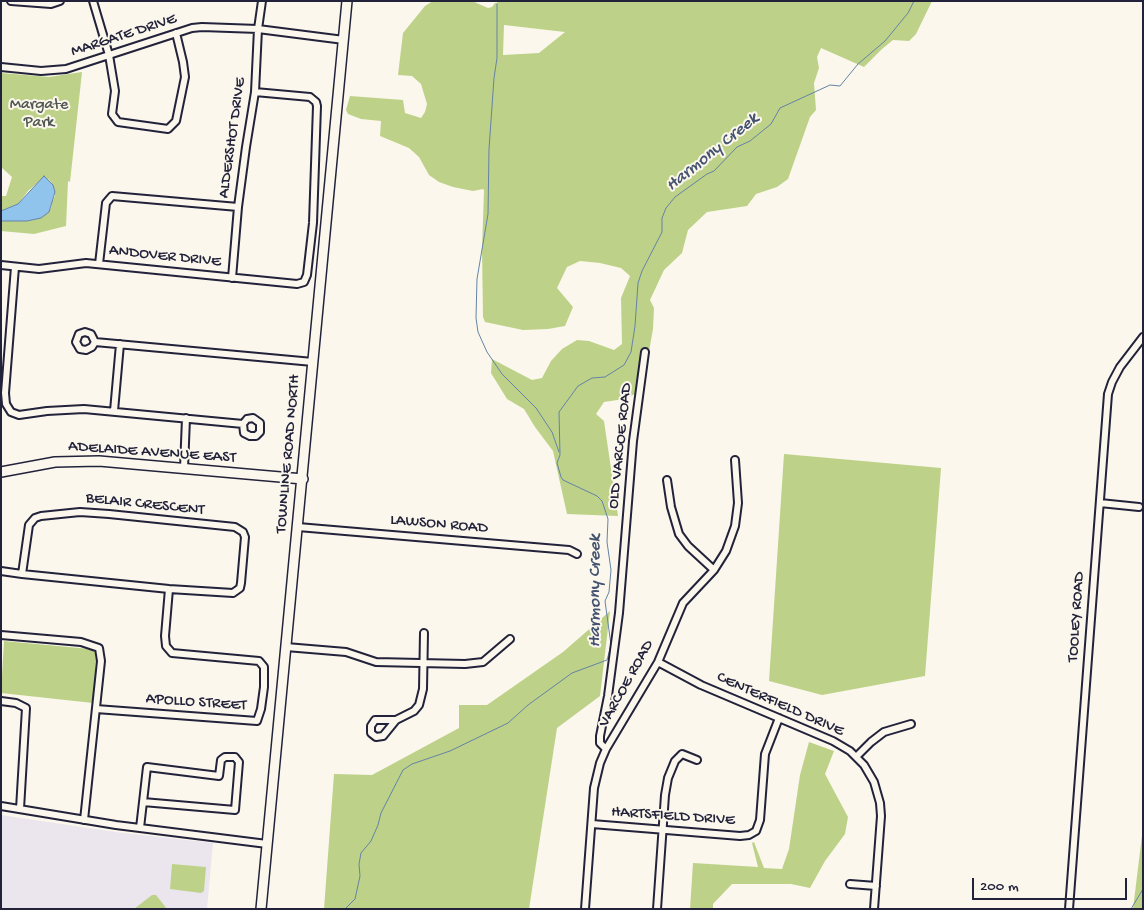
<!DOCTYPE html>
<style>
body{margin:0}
#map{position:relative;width:1144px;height:910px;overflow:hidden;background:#fbf7ec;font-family:"Gochi Hand",sans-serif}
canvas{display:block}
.frame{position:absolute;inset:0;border:2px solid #22223b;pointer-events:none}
.scale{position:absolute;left:972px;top:878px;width:155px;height:22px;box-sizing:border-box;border:2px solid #22223b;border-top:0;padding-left:6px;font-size:15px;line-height:18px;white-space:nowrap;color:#22223b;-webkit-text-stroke:4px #fbf7ec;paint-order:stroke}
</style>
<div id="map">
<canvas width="1144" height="910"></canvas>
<div class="frame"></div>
<div class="scale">200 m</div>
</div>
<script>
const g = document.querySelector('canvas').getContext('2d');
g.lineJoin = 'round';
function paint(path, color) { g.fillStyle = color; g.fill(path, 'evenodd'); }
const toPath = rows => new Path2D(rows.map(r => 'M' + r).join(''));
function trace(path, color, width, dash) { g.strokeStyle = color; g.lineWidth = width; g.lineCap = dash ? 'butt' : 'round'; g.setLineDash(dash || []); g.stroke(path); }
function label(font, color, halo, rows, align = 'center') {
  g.font = font + ' "Gochi Hand",sans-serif'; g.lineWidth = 4; g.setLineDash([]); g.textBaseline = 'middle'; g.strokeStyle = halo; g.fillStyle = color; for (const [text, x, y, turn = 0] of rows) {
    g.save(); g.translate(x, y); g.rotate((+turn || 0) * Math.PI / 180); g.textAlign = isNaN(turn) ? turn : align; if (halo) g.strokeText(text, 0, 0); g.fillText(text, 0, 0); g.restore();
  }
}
const built = toPath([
 [1,815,116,832,213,843,207,909,1,909]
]);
const green = toPath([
 [433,1,472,1,488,8,492,7,495,3,497,3,498,1,932,1,916,34,909,41,893,40,882,49,864,67,821,48,817,57,819,68,814,83,816,110,810,117,788,179,777,187,756,194,747,206,707,212,688,230,682,253,664,270,650,300,654,308,653,329,642,391,624,399,604,402,596,414,604,421,618,516,567,514,553,451,535,427,524,409,507,399,491,373,492,359,532,380,542,378,551,361,562,349,577,340,589,341,614,350,622,344,621,298,630,276,621,268,600,263,580,261,567,267,557,288,573,307,565,326,548,329,523,330,485,322,483,317,482,249,484,190,483,189,473,191,453,187,439,182,429,175,419,157,409,148,380,136,381,121,361,119,348,114,346,110,350,96,403,100,405,113,421,118,425,112,427,104,421,84,412,76,398,75,403,33,425,6],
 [504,25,565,32,539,53,503,55],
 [82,72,70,182,68,181,66,226,34,234,1,231,1,221,27,221,36,219,51,208,52,202,55,196,51,182,48,179,42,179,28,191,18,204,1,211,1,196,6,196,12,177,1,167,1,73,49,77],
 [784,454,941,468,925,676,822,695,769,681],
 [610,611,600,696,557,728,529,909,324,909,334,774,372,775,459,728,459,705,487,705,563,652],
 [4,641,90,649,95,652,96,660,93,703,1,693],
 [809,742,834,751,825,774,848,817,845,834,825,861,810,888,791,884,732,884,713,904,713,909,690,909,693,863,758,867,752,843,754,842,764,868,782,869,789,849,800,775],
 [1143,827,1143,909,1133,909],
 [172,864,206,867,204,891,201,893,170,889],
 [152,895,156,895,167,909,134,909]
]);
const water = toPath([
 [44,176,53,185,55,192,49,212,41,218,27,221,1,221,1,211,18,204,44,176]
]);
const stream = toPath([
 [497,4,497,58,494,78,489,149,488,214,477,279,476,318,478,332,487,352,502,374,536,408,552,432,559,452],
 [345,909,355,899,360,876,359,864,361,853,371,841,378,825,381,813,403,770,412,764,450,751,508,723,528,705,572,673,607,660,611,645,605,601,609,592,611,570,607,542,608,519,602,501,597,496,563,480,561,477,557,463,560,455,559,412,578,386,592,378,605,377,624,365,631,352,635,326,638,283,642,271,662,232,662,218,666,208,675,197,707,174,714,171,737,147,750,141,771,124,780,108,830,85,840,86,858,64,885,41,908,13,914,1],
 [1131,909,1143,889]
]);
const street = toPath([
 [11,1,51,4,60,1],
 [93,1,109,55,115,91,112,114,118,122,168,129,176,121,185,77,183,62,176,33],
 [1,67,41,71,66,69,192,28,202,27,258,29,344,40],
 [99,264,106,203,112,196,238,207],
 [1,265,39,269,86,263,297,284,304,282,307,275,313,223,317,106,316,102,310,97,255,92],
 [15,267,5,393,6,404,11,412,19,415,47,411,84,409,243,424,247,419,253,418,260,423,260,432,256,436,250,436,244,433,243,424],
 [232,278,238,207,246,147,255,92,258,29,262,1],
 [95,342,92,347,86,350,80,349,76,342,79,334,85,332,91,334,95,342,313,362],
 [114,411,120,344],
 [184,468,186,418],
 [667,480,671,507,679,534,688,546,714,570],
 [1100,503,1139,507],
 [298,527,569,550,577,554],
 [1,571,22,574,169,589,233,593,240,588,241,583,245,537,243,532,235,527,109,514,80,512,41,516,35,518,29,525,22,574],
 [1,635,81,642,99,648,101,661,84,820],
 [286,647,346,652,376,662,465,664,483,662,510,639],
 [658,662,701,685,833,741,850,751,864,765,874,782,880,803,881,816,874,909],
 [1,701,16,703,26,708,20,809],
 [96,709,257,721,261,709,264,687,264,667,259,661,172,653,166,646,165,636,169,589],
 [396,720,383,736,376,737,371,733,371,726,375,720,396,720,414,711,419,705,423,689,424,633],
 [606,749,600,743,600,736,608,696,619,613,633,441,645,352],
 [856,757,871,742,884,732,911,724],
 [1,806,116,825,267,844],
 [592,824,740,836,749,835,756,831,760,820,765,754,779,718],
 [140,828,143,802,147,767,219,776,221,760,225,757,235,757,239,762,235,810,143,802],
 [850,884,876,886],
 [585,909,594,788,600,763,606,749,658,662,683,603,714,570,726,551,735,526,738,503,735,460],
 [657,909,665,795,668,778,675,761,682,754,697,760],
 [1069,909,1108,394,1112,382,1120,367,1143,337]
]);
const secondary = toPath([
 [1,472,55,462,99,461,303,479],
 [261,909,347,1]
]);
const streetNames = [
 ["MARGATE DRIVE",124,36,-18],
 ["ALDERSHOT DRIVE",233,138,-82],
 ["ANDOVER DRIVE",165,257,6],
 ["OLD VARCOE ROAD",621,446,-84],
 ["ADELAIDE AVENUE EAST",152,453,4],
 ["TOWNLINE ROAD NORTH",289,454,-85],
 ["BELAIR CRESCENT",145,505,6],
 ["LAWSON ROAD",439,525,5],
 ["TOOLEY ROAD",1077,617,-86],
 ["VARCOE ROAD",627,684,-61],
 ["APOLLO STREET",196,703,4],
 ["CENTERFIELD DRIVE",780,705,24],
 ["HARTSFIELD DRIVE",673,817,4]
];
const parkNames = [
 ["Margate",39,106],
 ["Park",39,124]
];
const waterNames = [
 ["Harmony Creek",713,153,-39],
 ["Harmony Creek",596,591,-90]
];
paint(built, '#ebe6ee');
paint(green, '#bdd288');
paint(water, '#90c4ed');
trace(water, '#6483a6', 1);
trace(stream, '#6483a6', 1);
trace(street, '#22223b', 10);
trace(secondary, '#22223b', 12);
trace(street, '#fbf7ec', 6);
trace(secondary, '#fbf7ec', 9);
label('16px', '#22223b', '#fbf7ec', streetNames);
label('16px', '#505752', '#fbf7ec', parkNames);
label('italic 18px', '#435370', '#fbf7ec', waterNames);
</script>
